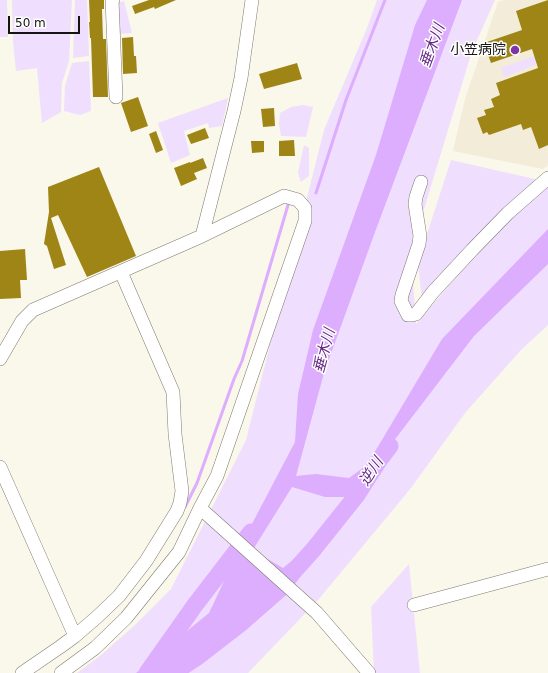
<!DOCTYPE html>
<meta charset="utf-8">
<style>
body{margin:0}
#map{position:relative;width:548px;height:673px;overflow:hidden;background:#faf7eb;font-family:"DejaVu Sans",sans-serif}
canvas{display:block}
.scale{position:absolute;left:8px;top:16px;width:72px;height:18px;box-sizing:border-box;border:2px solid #151410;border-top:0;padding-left:5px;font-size:12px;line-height:14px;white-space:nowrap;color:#151410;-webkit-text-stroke:3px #fff;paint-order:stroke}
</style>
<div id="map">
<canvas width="548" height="673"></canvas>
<div class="scale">50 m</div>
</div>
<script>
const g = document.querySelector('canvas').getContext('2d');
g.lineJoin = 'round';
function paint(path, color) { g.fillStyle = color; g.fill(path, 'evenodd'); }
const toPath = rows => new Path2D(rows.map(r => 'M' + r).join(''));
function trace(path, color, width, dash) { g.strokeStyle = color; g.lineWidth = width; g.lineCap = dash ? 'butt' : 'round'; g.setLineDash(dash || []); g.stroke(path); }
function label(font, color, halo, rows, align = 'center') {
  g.font = font + ' "DejaVu Sans","Noto Sans JP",sans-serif'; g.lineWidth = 3; g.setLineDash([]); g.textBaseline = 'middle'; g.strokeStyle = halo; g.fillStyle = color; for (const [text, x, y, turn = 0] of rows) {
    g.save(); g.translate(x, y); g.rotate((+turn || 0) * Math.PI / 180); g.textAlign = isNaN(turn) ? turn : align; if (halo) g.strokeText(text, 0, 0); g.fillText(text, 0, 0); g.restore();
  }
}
const built = toPath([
 [504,0,548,0,548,165,543,169,453,151,465,99,498,2]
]);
const green = toPath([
 [0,0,7,0,8,37,0,37],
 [12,0,72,0,69,61,62,83,61,112,42,123,37,68,16,71,13,42],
 [75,0,87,0,89,56,73,58],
 [377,0,495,0,472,51,411,252,416,324,479,251,548,182,548,325,521,350,465,413,411,488,318,600,248,673,77,673,100,656,136,624,171,589,246,440,324,130,367,28],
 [124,1,132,33,118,34,118,3],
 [548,51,548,60,504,77,501,68],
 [89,61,91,111,80,115,64,111,65,86,72,63],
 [228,98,222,126,209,128,208,123,184,131,190,155,171,163,158,123],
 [303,105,313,107,306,137,281,136,279,125,280,113,291,107],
 [304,145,309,148,309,176,301,182,298,173],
 [451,160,539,180,422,301,418,262],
 [409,564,420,673,374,673,371,607]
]);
const water = toPath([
 [427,0,462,0,375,232,324,373,296,476,316,474,349,478,367,465,442,339,548,229,548,264,474,336,295,570,181,673,136,673,209,613,244,539,295,442,298,394,313,330,376,155,415,25],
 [292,487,325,497,347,497,299,555,283,568,264,557,254,548]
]);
const stream = toPath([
 [316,193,346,100,385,0],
 [185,507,197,483,234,379,242,361,288,205]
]);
const river = toPath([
 [147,673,195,605,251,532],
 [173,673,196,658,240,624,281,588,295,570,313,550,357,495,380,459,390,446]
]);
const building = toPath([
 [89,0,104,0,104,9,102,9,103,39,106,39,108,97,93,97,91,38,90,38,89,22,90,22],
 [149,0,176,0,155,9,154,7,135,14,132,6],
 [548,0,548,145,539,149,531,127,523,130,521,124,489,135,487,132,483,134,477,118,486,115,484,110,494,107,491,99,500,95,496,83,538,68,532,49,491,63,484,43,522,30,516,11],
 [133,37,134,56,136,56,137,73,123,74,122,38],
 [297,63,302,79,264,89,259,74],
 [138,97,148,126,131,132,121,103],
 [274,108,275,126,263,127,261,109],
 [205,128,209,138,191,144,187,135],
 [156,131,163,150,156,153,149,134],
 [294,140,295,156,279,156,279,141],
 [251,141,264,141,264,152,252,153],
 [203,158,207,168,194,173,197,179,181,186,174,168,190,162,190,163],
 [99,167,136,256,87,277,58,215,51,218,66,265,54,269,47,246,44,244,49,212,48,187],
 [25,249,27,280,20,280,21,298,0,299,0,251]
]);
const minor = toPath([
 [113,0,112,0,116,97],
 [421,182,416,197,415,204,420,236,419,244,402,295,401,301,408,315,412,315,416,314,433,292,472,250,508,213,548,178],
 [202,236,234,111,241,78,252,0],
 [0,359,22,321,33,310,202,236,284,196,298,200,305,208,305,221,217,476,200,508,179,552,126,618,95,648,61,673],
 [0,467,75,636],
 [200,508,317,613,369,673],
 [414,605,548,569],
 [22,673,60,647,75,636,97,617,119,596,146,561,177,511,180,503,182,491,175,434,173,392,121,272]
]);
const markers = [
 [515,50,5,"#7e35a7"]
];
const poiNames = [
 ["小笠病院",506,50]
];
const waterNames = [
 ["垂木川",433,46,-70],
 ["垂木川",325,351,-75],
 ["逆川",372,472,-57]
];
paint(built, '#f2ecd9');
paint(green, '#f0defe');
paint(water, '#ddadfe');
trace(stream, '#ddadfe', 3);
trace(river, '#ddadfe', 17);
paint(building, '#9e8516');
trace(minor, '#7d7a70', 14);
trace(minor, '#fff', 13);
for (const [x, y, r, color] of markers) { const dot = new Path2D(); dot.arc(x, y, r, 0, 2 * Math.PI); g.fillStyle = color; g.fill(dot); trace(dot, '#fff', 1.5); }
label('14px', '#151410', '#fff', poiNames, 'right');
label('italic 15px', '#662a86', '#fff', waterNames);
</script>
